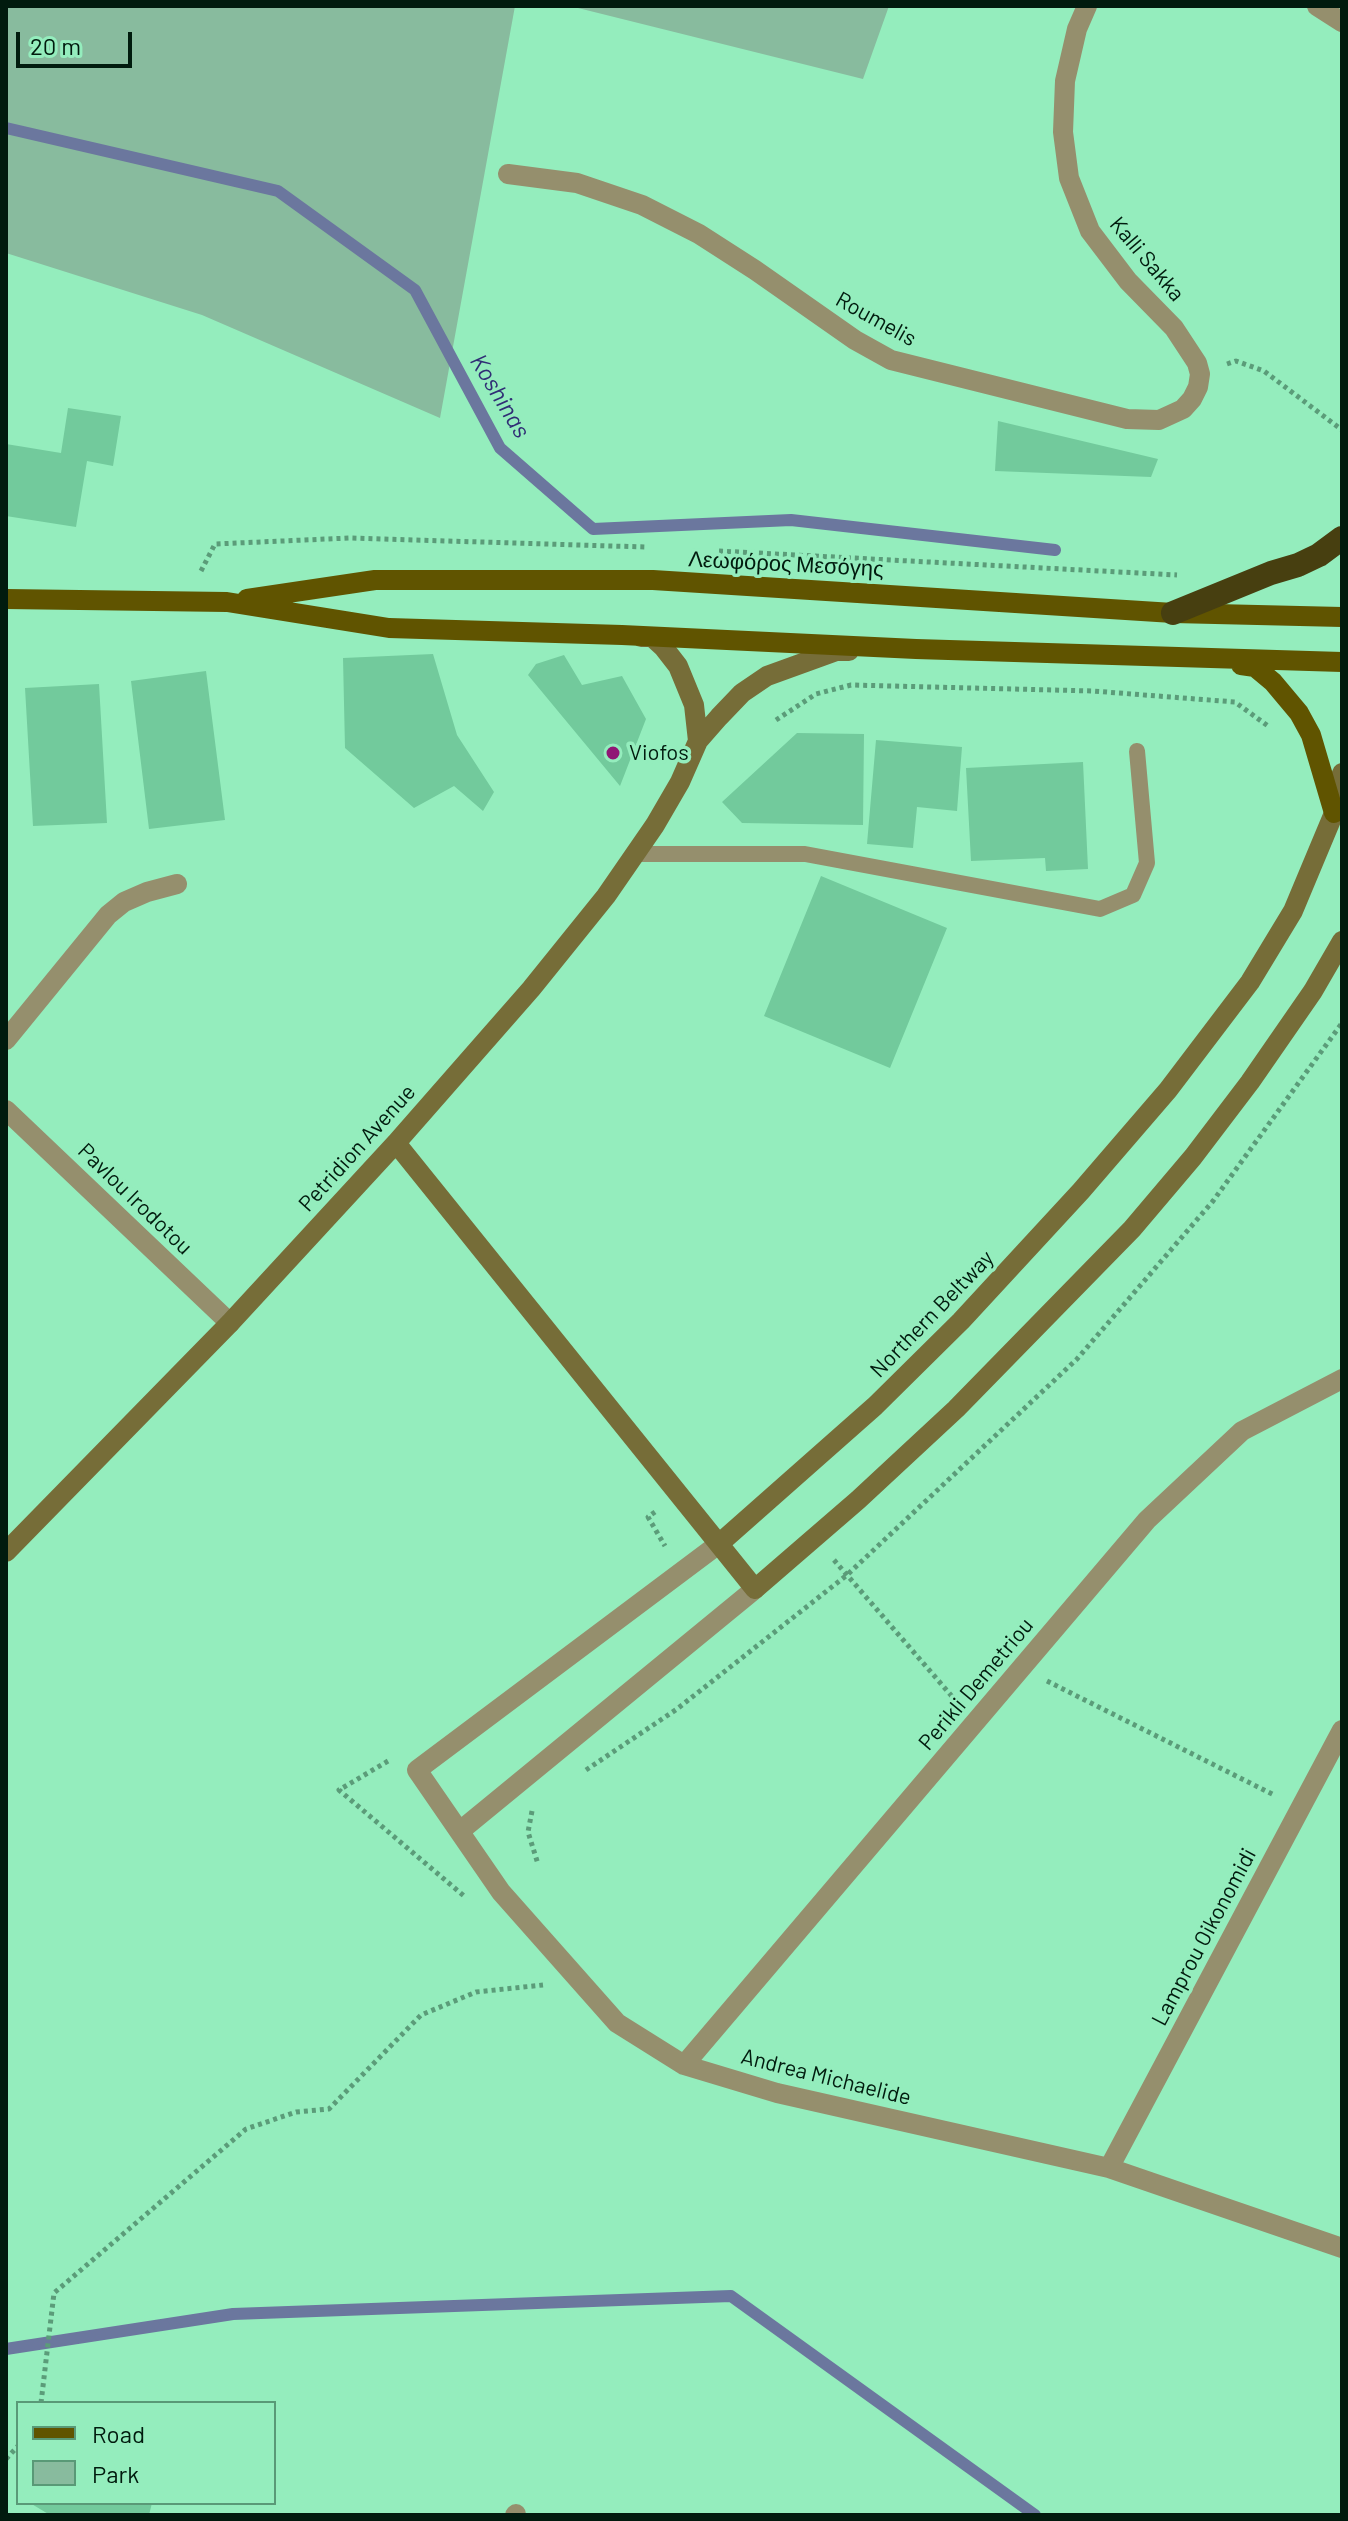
<!DOCTYPE html>
<meta charset="utf-8">
<style>
body{margin:0}
#map{position:relative;width:1348px;height:2521px;overflow:hidden;background:#94edbd;font-family:Barlow,sans-serif}
canvas{display:block}
.frame{position:absolute;inset:0;border:8px solid #011b0e;pointer-events:none}
.legend{position:absolute;left:16px;top:2401px;width:260px;height:104px;box-sizing:border-box;background:#94edbd;border:2px solid #599977;margin:0;padding:10px 14px;list-style:none;font-size:24px;color:#011b0e}
.legend li{display:flex;align-items:center;gap:16px;height:40px}
.legend b{width:40px;border:2px solid #599977}
.scale{position:absolute;left:16px;top:32px;width:116px;height:36px;box-sizing:border-box;border:4px solid #011b0e;border-top:0;padding-left:10px;font-size:24px;line-height:28px;white-space:nowrap;color:#011b0e;-webkit-text-stroke:6px #94edbd;paint-order:stroke}
</style>
<div id="map">
<canvas width="1348" height="2521"></canvas>
<div class="frame"></div>
<ul class="legend">
<li><b style="height:10px;background:#605400"></b>Road</li>
<li><b style="height:22px;background:#88bb9e"></b>Park</li>
</ul>
<div class="scale">20 m</div>
</div>
<script>
const g = document.querySelector('canvas').getContext('2d');
g.lineJoin = 'round';
function paint(path, color) { g.fillStyle = color; g.fill(path, 'evenodd'); }
const toPath = rows => new Path2D(rows.map(r => 'M' + r).join(''));
function trace(path, color, width, dash) { g.strokeStyle = color; g.lineWidth = width; g.lineCap = dash ? 'butt' : 'round'; g.setLineDash(dash || []); g.stroke(path); }
function label(font, color, halo, rows, align = 'center') {
  g.font = font + ' Barlow,sans-serif'; g.lineWidth = 7; g.setLineDash([]); g.textBaseline = 'middle'; g.strokeStyle = halo; g.fillStyle = color; for (const [text, x, y, turn = 0] of rows) {
    g.save(); g.translate(x, y); g.rotate((+turn || 0) * Math.PI / 180); g.textAlign = isNaN(turn) ? turn : align; if (halo) g.strokeText(text, 0, 0); g.fillText(text, 0, 0); g.restore();
  }
}
const green = toPath([
 [6,6,515,6,440,418,202,315,6,253],
 [570,6,889,6,863,79]
]);
const stream = toPath([
 [6,128,278,191,415,290,500,448,593,529,791,520,1055,550],
 [6,2349,233,2314,731,2296,1035,2515]
]);
const building = toPath([
 [68,408,121,416,113,466,87,461,76,527,6,516,6,444,61,453],
 [998,421,1158,459,1151,477,995,471],
 [433,654,457,735,494,792,483,811,454,786,414,808,345,748,343,658],
 [564,655,582,685,622,676,646,719,620,786,528,675,536,664],
 [206,671,225,820,149,829,131,681],
 [99,684,107,823,33,826,25,688],
 [797,733,864,734,863,825,742,823,722,802],
 [876,740,962,747,957,811,917,807,913,848,867,844],
 [1083,762,1088,869,1046,871,1045,858,971,861,966,768],
 [821,876,947,928,890,1068,764,1016],
 [30,2503,152,2503,149,2515,50,2515]
]);
const path = toPath([
 [1227,364,1236,361,1264,371,1342,430],
 [719,551,1177,575],
 [201,571,215,544,349,538,645,547],
 [776,720,816,694,851,685,1093,691,1235,702,1268,726],
 [655,1512,648,1517,665,1546],
 [834,1560,956,1701],
 [1047,1681,1274,1795],
 [388,1761,339,1790,464,1896],
 [586,1770,677,1709,847,1575,1077,1359,1213,1201,1342,1023],
 [532,1811,528,1832,538,1864],
 [41,2403,54,2293,246,2129,296,2112,329,2109,421,2015,476,1992,543,1985],
 [6,2459,18,2446]
]);
const lane = toPath([
 [635,854,805,854,1100,909,1133,895,1147,863,1137,751]
]);
const street = toPath([
 [1317,6,1342,22],
 [508,174,577,183,642,205,699,234,755,270,855,340,891,360,1127,419,1159,420,1183,409,1192,399,1198,387,1200,374,1197,363,1174,328,1128,281,1090,231,1069,178,1063,132,1065,81,1077,29,1087,6],
 [6,1040,108,915,124,902,147,892,177,884],
 [6,1110,230,1323],
 [720,1543,417,1770,501,1892,617,2023,684,2065,777,2093,1109,2168,1342,2248],
 [460,1831,755,1589],
 [684,2065,1147,1520,1242,1431,1342,1379],
 [1109,2168,1342,1730],
 [515,2515,516,2514]
]);
const secondary = toPath([
 [641,637,652,637,664,648,678,666,694,705,698,741],
 [396,1143,755,1589,858,1500,956,1409,1132,1229,1193,1157,1250,1082,1313,991,1342,941],
 [720,1543,875,1406,961,1321,1081,1191,1168,1090,1250,982,1293,911,1334,813,1342,773],
 [6,1552,230,1323,396,1143,531,989,606,896,655,825,680,782,698,741,719,717,742,693,767,676,836,651,849,651]
]);
const primary = toPath([
 [6,599,227,602,389,628,622,635,916,649,1342,662],
 [247,599,375,580,653,580,1173,613,1342,617],
 [1241,665,1255,667,1273,682,1299,713,1311,735,1334,813]
]);
const highway = toPath([
 [1173,613,1271,573,1298,565,1319,555,1342,538]
]);
const markers = [
 [613,753,8,"#901775"]
];
const streetNames = [
 ["Kalli Sakka",1147,259,50],
 ["Roumelis",876,319,29],
 ["Λεωφόρος Μεσόγης",786,564,3],
 ["Petridion Avenue",357,1148,-48],
 ["Pavlou Irodotou",135,1199,44],
 ["Northern Beltway",932,1314,-46],
 ["Perikli Demetriou",976,1684,-50],
 ["Lamprou Oikonomidi",1204,1937,-62],
 ["Andrea Michaelide",826,2077,14]
];
const poiNames = [
 ["Viofos",629,753]
];
const waterNames = [
 ["Koshinas",500,396,59]
];
paint(green, '#88bb9e');
trace(stream, '#6b779e', 12);
paint(building, '#72ca9c');
trace(path, '#5b9c79', 5, [4, 4]);
trace(lane, '#958f6d', 16);
trace(street, '#958f6d', 20);
trace(secondary, '#766d38', 20);
trace(primary, '#605400', 20);
trace(highway, '#473f10', 24);
for (const [x, y, r, color] of markers) { const dot = new Path2D(); dot.arc(x, y, r, 0, 2 * Math.PI); g.fillStyle = color; g.fill(dot); trace(dot, '#94edbd', 3); }
label('22px', '#011b0e', '#94edbd', streetNames);
label('22px', '#011b0e', '#94edbd', poiNames, 'left');
label('italic 24px', '#302e75', '#94edbd', waterNames);
</script>
